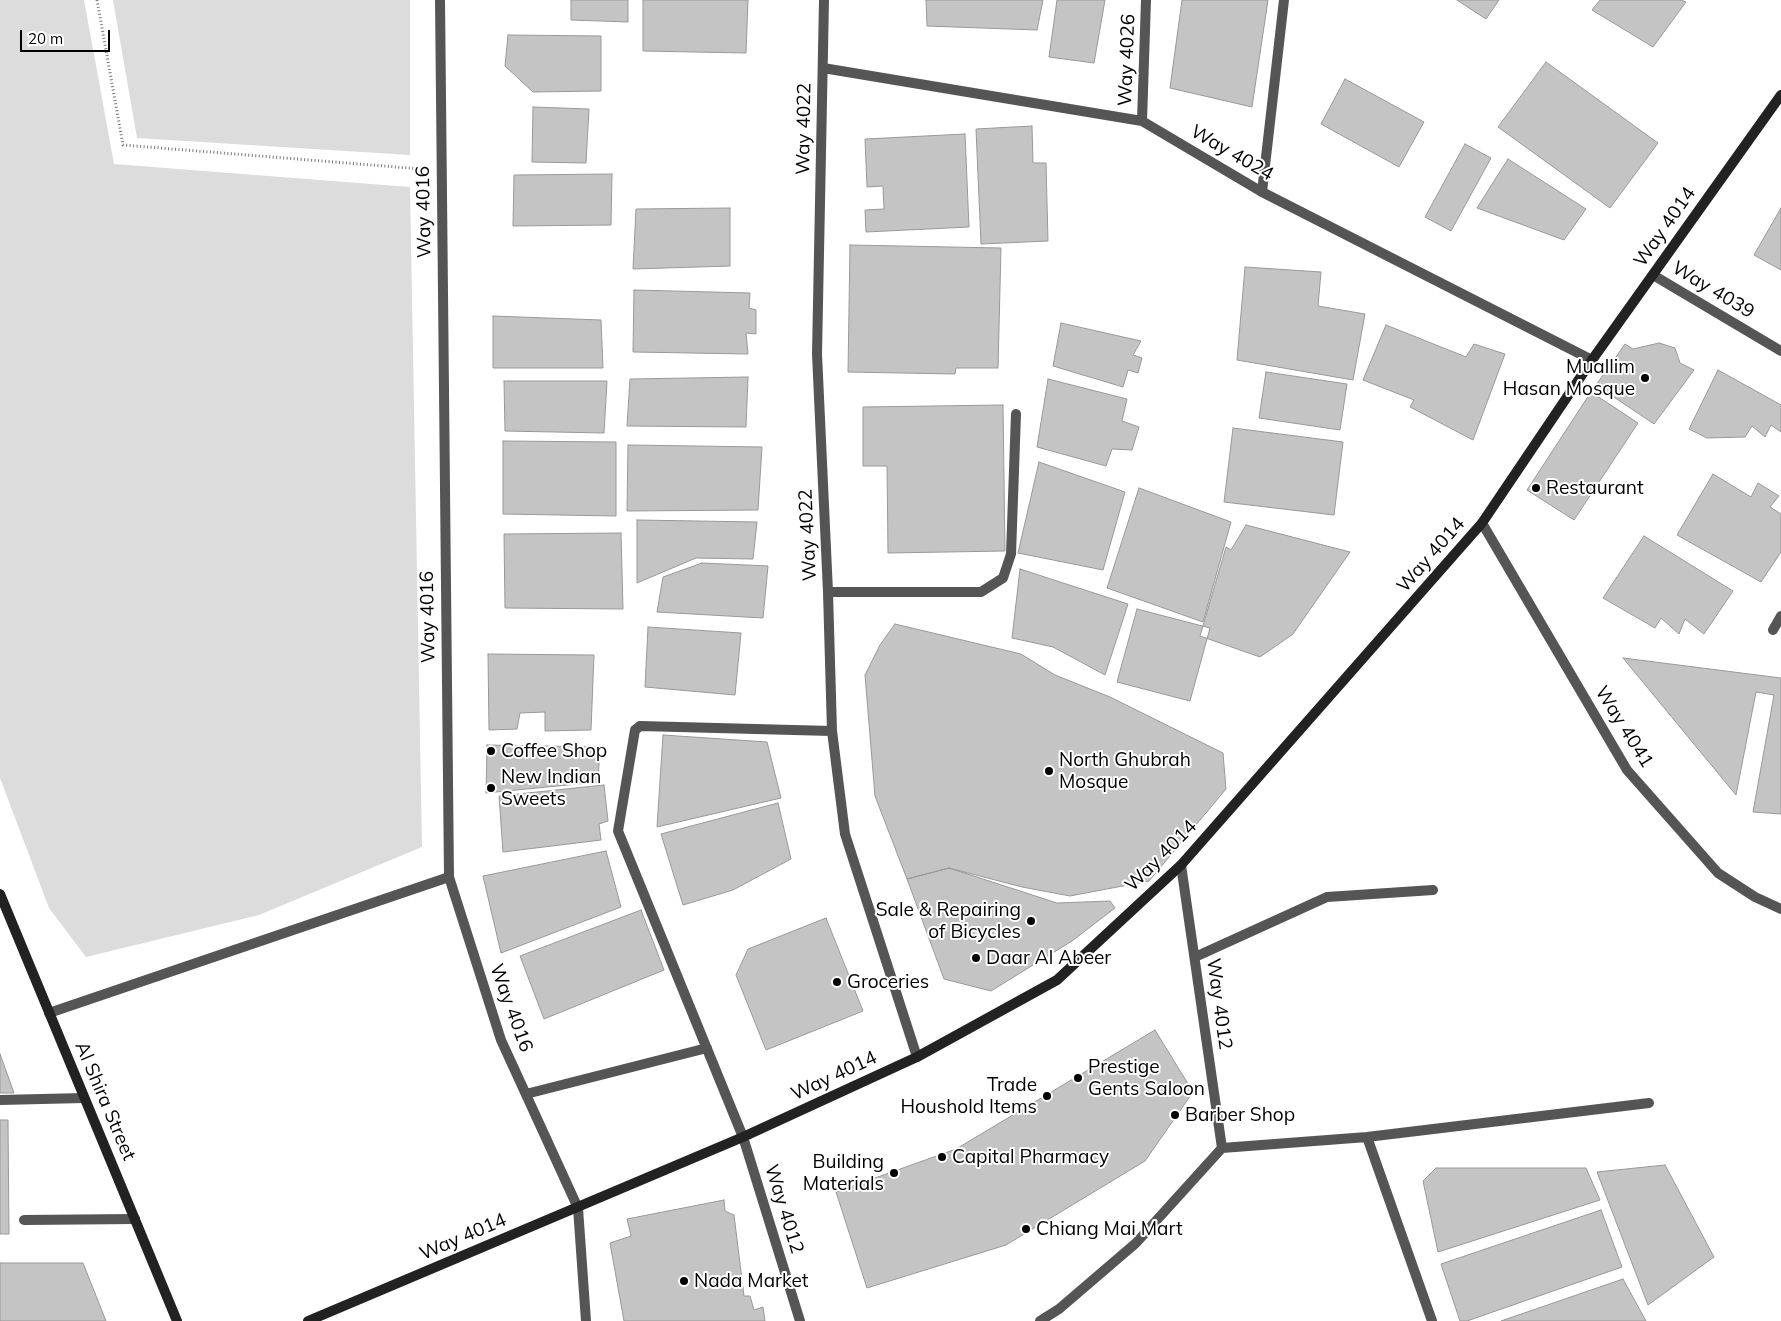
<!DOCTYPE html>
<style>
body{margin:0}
#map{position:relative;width:1781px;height:1321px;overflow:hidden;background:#fff;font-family:Mulish,sans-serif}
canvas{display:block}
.scale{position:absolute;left:20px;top:30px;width:90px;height:22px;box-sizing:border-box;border:2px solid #000;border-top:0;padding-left:6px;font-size:15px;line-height:18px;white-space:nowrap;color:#000;-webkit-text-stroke:4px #fff;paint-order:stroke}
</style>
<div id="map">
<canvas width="1781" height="1321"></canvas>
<div class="scale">20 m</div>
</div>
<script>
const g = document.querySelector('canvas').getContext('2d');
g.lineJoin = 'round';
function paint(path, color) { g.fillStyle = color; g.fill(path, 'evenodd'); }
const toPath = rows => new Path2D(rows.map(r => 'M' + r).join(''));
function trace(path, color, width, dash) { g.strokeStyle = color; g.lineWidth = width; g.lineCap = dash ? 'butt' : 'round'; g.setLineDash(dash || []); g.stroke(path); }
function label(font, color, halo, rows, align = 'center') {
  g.font = font + ' Mulish,sans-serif'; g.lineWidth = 4; g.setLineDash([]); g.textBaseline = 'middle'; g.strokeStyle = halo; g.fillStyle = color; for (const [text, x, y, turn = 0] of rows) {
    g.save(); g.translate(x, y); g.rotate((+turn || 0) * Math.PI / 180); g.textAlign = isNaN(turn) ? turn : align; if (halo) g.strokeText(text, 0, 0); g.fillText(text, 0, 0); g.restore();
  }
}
const green = toPath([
 [0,0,84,0,114,164,410,187,422,847,259,915,86,957,49,908,0,778],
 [113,0,410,0,410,155,137,138]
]);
const building = toPath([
 [571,0,628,0,628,22,571,20,571,0],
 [643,0,748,0,746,53,643,51,643,0],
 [926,0,1043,0,1037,30,927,26,926,0],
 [1057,0,1105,0,1094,63,1049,57,1057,0],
 [1182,0,1268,0,1252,107,1170,88,1182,0],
 [1457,0,1499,0,1486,19,1457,0],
 [1600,0,1681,0,1686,2,1653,47,1592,10,1600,0],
 [508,35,601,36,601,91,533,92,505,66,508,35],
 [1546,62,1658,143,1610,208,1498,127,1546,62],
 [1345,79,1424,122,1399,167,1321,124,1345,79],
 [533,107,589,109,586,163,532,162,533,107],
 [1032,126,1033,163,1046,163,1048,241,981,244,976,129,1032,126],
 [965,134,969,227,866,232,865,210,884,209,883,186,867,187,865,139,965,134],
 [1465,144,1491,158,1451,231,1425,217,1465,144],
 [1508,159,1586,209,1564,240,1477,208,1508,159],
 [612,174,611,225,513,226,514,175,612,174],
 [730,208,730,266,633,269,636,209,730,208],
 [1781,208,1781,270,1754,255,1781,208],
 [850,245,1001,248,998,368,956,368,955,374,848,372,850,245],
 [1245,267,1321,272,1318,306,1365,314,1353,380,1237,360,1245,267],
 [634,290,750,293,749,308,756,310,756,334,746,333,748,354,633,352,634,290],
 [493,316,601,320,603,368,493,368,493,316],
 [1061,323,1141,341,1133,355,1142,358,1138,373,1128,370,1123,387,1053,366,1061,323],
 [1386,325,1466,357,1474,344,1505,354,1473,440,1410,407,1414,400,1363,380,1386,325],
 [1659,343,1675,348,1680,363,1694,370,1654,424,1596,385,1625,344,1633,349,1659,343],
 [1718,370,1781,405,1781,432,1771,425,1765,437,1752,426,1745,437,1707,438,1689,429,1718,370],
 [1266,372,1347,384,1340,430,1259,418,1266,372],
 [748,377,746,427,627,426,630,379,748,377],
 [1048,379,1127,399,1122,421,1139,427,1132,450,1112,449,1106,466,1037,447,1048,379],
 [504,381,607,381,604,433,505,431,504,381],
 [1591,392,1638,423,1574,520,1527,490,1591,392],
 [1003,405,1005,551,888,553,887,466,863,466,863,407,1003,405],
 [1233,428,1343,442,1334,515,1224,502,1233,428],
 [503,441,616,442,616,516,503,514,503,441],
 [628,445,762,447,758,510,627,511,628,445],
 [1039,462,1125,492,1103,570,1018,553,1039,462],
 [1713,474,1751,497,1758,483,1779,496,1770,507,1781,514,1781,552,1761,582,1677,535,1713,474],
 [1139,488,1231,522,1203,622,1107,588,1139,488],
 [637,520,757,522,753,559,696,558,637,583,637,520],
 [1246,525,1350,552,1293,634,1260,657,1200,636,1226,547,1231,550,1246,525],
 [621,533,623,609,505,608,504,534,621,533],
 [1644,536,1733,591,1704,634,1685,619,1679,634,1661,618,1655,628,1603,598,1644,536],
 [702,563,768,566,763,618,657,612,663,577,702,563],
 [1020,569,1128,604,1105,675,1053,647,1012,638,1020,569],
 [1137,609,1210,628,1190,701,1117,682,1137,609],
 [895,624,1021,654,1055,675,1110,697,1223,753,1226,789,1149,881,1070,896,1022,887,949,868,907,879,875,796,865,675,880,645,895,624],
 [648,627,741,633,735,695,645,687,648,627],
 [488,654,594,655,591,730,545,731,545,712,520,713,517,729,489,730,488,654],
 [1623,658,1781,678,1781,814,1753,812,1774,695,1756,692,1736,795,1623,658],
 [663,735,767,742,781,798,657,827,663,735],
 [487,745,600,747,598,782,486,793,487,745],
 [604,785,608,821,599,824,601,840,503,852,499,796,604,785],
 [778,803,791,859,733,890,683,905,661,834,778,803],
 [606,851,621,907,501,953,483,876,606,851],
 [949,868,1057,903,1110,901,1115,908,1072,941,991,991,944,979,907,879,949,868],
 [641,910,664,970,544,1019,520,956,641,910],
 [826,918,863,1011,766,1050,736,975,748,949,826,918],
 [1155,1030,1193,1092,1145,1161,1006,1245,867,1288,836,1192,956,1149,1155,1030],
 [0,1054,14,1093,0,1093,0,1054],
 [0,1120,8,1120,9,1234,0,1234,0,1120],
 [1665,1165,1714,1257,1648,1305,1597,1172,1665,1165],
 [1436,1168,1586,1168,1600,1200,1438,1252,1423,1181,1436,1168],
 [724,1200,725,1211,734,1215,744,1296,750,1296,754,1310,763,1307,765,1321,624,1321,610,1243,631,1236,627,1219,724,1200],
 [1601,1210,1622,1267,1467,1321,1460,1321,1441,1264,1601,1210],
 [0,1263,83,1263,106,1321,0,1321,0,1263],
 [1623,1279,1646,1321,1501,1321,1623,1279]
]);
const path = toPath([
 [97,0,123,145,421,169]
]);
const lane = toPath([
 [1262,192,1284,0],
 [1773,630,1781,616],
 [49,1013,449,877],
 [0,1100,84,1098],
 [24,1220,135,1219]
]);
const street = toPath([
 [440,0,449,877,501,1040,578,1208,586,1321],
 [824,0,817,354,828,592,832,731,845,834,917,1057],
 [823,68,1142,121,1262,192,1592,360],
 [1142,121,1146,0],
 [1653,275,1781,351],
 [1482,523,1627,770,1718,873,1755,897,1781,909],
 [828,592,981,592,1003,578,1011,554,1016,414],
 [1181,865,1222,1148],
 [1195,957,1327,897,1433,890],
 [526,1094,707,1048],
 [1367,1137,1432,1321],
 [800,1321,743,1137,618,831,635,730,640,726,832,731],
 [1040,1321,1059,1309,1136,1243,1222,1148,1367,1137,1649,1103]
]);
const secondary = toPath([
 [0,894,177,1321],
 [308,1321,743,1137,917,1057,1057,980,1181,865,1482,523,1592,360,1781,95]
]);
const markers = [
 [1645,378,5,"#000"],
 [1536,488,5,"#000"],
 [491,751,5,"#000"],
 [1049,771,5,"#000"],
 [491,788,5,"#000"],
 [1031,921,5,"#000"],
 [976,958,5,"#000"],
 [837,982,5,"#000"],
 [1078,1078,5,"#000"],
 [1047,1096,5,"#000"],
 [1175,1115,5,"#000"],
 [942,1157,5,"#000"],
 [894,1173,5,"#000"],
 [1026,1229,5,"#000"],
 [684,1281,5,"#000"]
];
const streetNames = [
 ["Way 4026",1127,60,-88],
 ["Way 4022",804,129,-89],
 ["Way 4024",1232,153,30],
 ["Way 4016",424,212,-91],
 ["Way 4014",1665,227,-55],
 ["Way 4039",1713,290,31],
 ["Way 4022",808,535,-93],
 ["Way 4014",1431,555,-49],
 ["Way 4016",428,617,-91],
 ["Way 4041",1624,727,58],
 ["Way 4014",1161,856,-45],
 ["Way 4012",1219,1004,82],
 ["Way 4016",511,1008,70],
 ["Way 4014",834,1076,-25],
 ["Al Shira Street",105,1101,67],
 ["Way 4012",784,1209,73],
 ["Way 4014",463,1237,-23]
];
const poiNames = [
 ["Muallim",1635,367,"right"],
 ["Hasan Mosque",1635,389,"right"],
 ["Restaurant",1546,488],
 ["Coffee Shop",501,751],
 ["North Ghubrah",1059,760],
 ["Mosque",1059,782],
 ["New Indian",501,777],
 ["Sweets",501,799],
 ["Sale & Repairing",1021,910,"right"],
 ["of Bicycles",1021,932,"right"],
 ["Daar Al Abeer",986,958],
 ["Groceries",847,982],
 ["Prestige",1088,1067],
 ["Gents Saloon",1088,1089],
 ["Trade",1037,1085,"right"],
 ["Houshold Items",1037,1107,"right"],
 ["Barber Shop",1185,1115],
 ["Capital Pharmacy",952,1157],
 ["Building",884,1162,"right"],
 ["Materials",884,1184,"right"],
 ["Chiang Mai Mart",1036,1229],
 ["Nada Market",694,1281]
];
paint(green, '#dcdcdc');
paint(building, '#c4c4c4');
trace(building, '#999', 1);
trace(path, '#777', 3, [1, 2.5]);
trace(lane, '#555', 10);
trace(street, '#555', 10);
trace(secondary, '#222', 10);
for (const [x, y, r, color] of markers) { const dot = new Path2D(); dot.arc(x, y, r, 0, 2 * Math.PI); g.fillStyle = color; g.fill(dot); trace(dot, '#fff', 2); }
label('19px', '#000', '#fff', streetNames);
label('19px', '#000', '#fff', poiNames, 'left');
</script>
